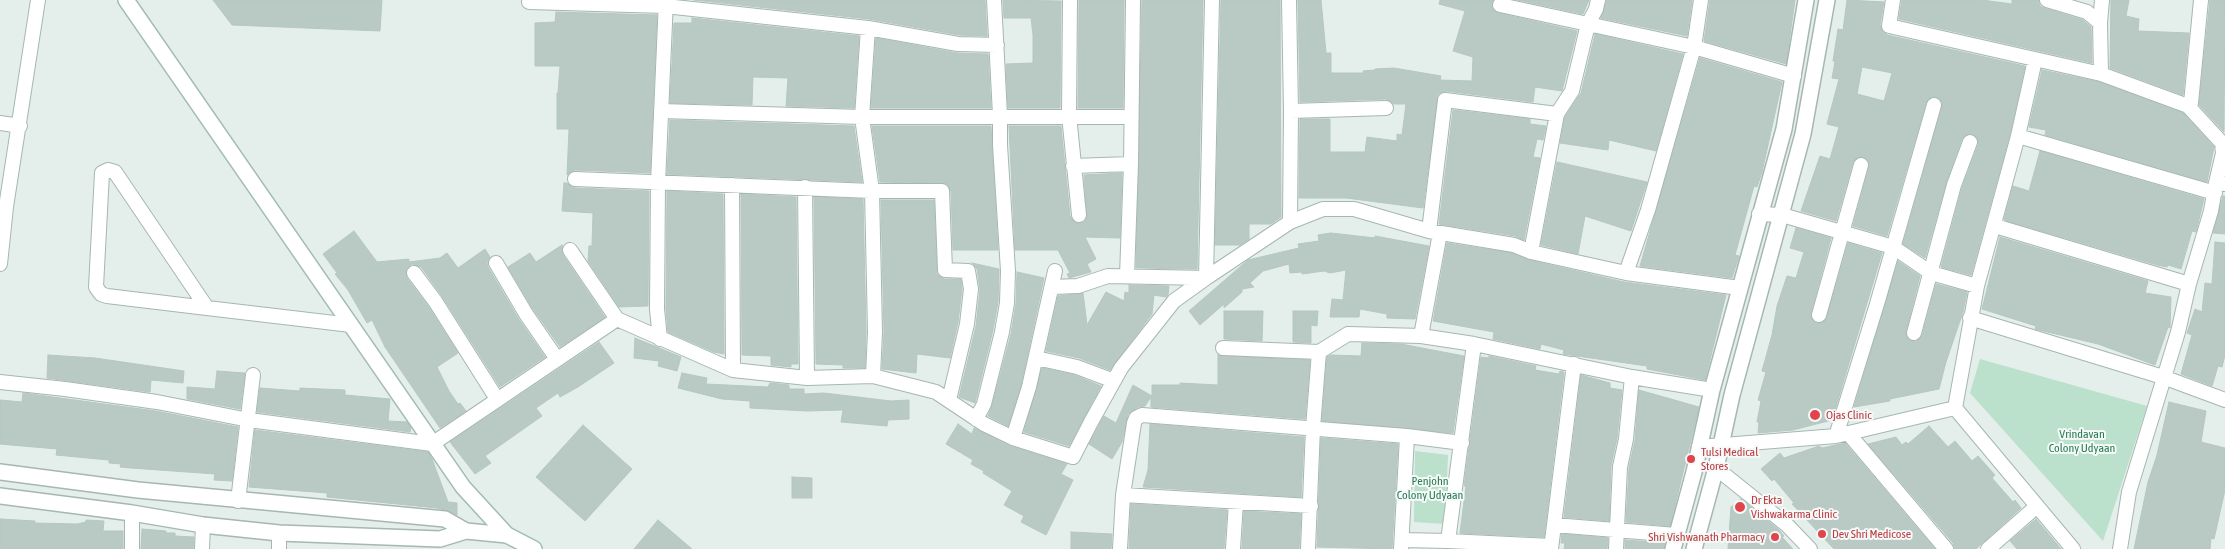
<!DOCTYPE html>
<style>
body{margin:0}
canvas{display:block;background:#e4eeeb}
</style>
<canvas width="2225" height="549"></canvas>
<script>
const g = document.querySelector('canvas').getContext('2d');
g.lineJoin = 'round';
function paint(path, color) { g.fillStyle = color; g.fill(path, 'evenodd'); }
const toPath = rows => new Path2D(rows.map(r => 'M' + r).join(''));
function trace(path, color, width, dash) { g.strokeStyle = color; g.lineWidth = width; g.lineCap = dash ? 'butt' : 'round'; g.setLineDash(dash || []); g.stroke(path); }
function label(font, color, halo, rows, align = 'center') {
  g.font = font + ' "Asap Condensed",sans-serif'; g.lineWidth = 4; g.setLineDash([]); g.textBaseline = 'middle'; g.strokeStyle = halo; g.fillStyle = color; for (const [text, x, y, turn = 0] of rows) {
    g.save(); g.translate(x, y); g.rotate((+turn || 0) * Math.PI / 180); g.textAlign = isNaN(turn) ? turn : align; if (halo) g.strokeText(text, 0, 0); g.fillText(text, 0, 0); g.restore();
  }
}
const green = toPath([
 [1980,359,2147,406,2103,541,1970,393],
 [1415,451,1448,455,1445,524,1414,522]
]);
const building = toPath([
 [213,0,382,0,380,31,232,25,213,0],
 [694,0,985,0,987,36,959,35,869,19,694,0],
 [1003,0,1061,1,1060,108,1008,108,1006,64,1033,63,1033,35,1031,18,1004,18,1003,0],
 [1079,0,1124,0,1123,108,1078,108,1079,0],
 [1142,0,1203,0,1197,269,1136,268,1142,0],
 [1221,0,1280,0,1281,217,1271,224,1249,224,1249,239,1240,245,1215,245,1221,0],
 [1298,0,1321,0,1326,53,1331,53,1331,73,1364,73,1363,71,1375,70,1375,69,1394,68,1441,76,1440,80,1472,81,1473,57,1453,51,1465,11,1439,4,1440,0,1493,0,1492,8,1498,13,1577,31,1562,91,1535,87,1533,102,1446,91,1438,94,1423,208,1346,198,1299,198,1300,119,1330,119,1330,152,1365,152,1367,137,1397,141,1397,134,1402,135,1406,104,1394,104,1386,99,1300,102,1298,0],
 [1518,0,1589,0,1583,14,1518,0],
 [1607,0,1692,0,1687,36,1601,18,1607,0],
 [1710,0,1795,0,1786,64,1704,41,1710,0],
 [1847,0,1884,2,1880,25,1883,32,1887,35,2025,66,2010,134,1971,275,1941,267,1962,188,1978,145,1978,140,1973,134,1968,134,1962,139,1946,183,1925,258,1903,244,1942,107,1942,102,1937,97,1931,97,1926,103,1887,236,1853,226,1869,167,1869,162,1864,157,1858,157,1853,162,1836,221,1801,211,1820,156,1830,159,1839,127,1827,124,1839,79,1832,78,1835,62,1833,61,1838,29,1843,30,1847,0],
 [1862,67,1892,73,1884,101,1857,94,1862,67],
 [1902,0,1982,0,2012,4,2012,0,2038,0,2040,6,2044,8,2083,20,2091,27,2092,63,1899,19,1902,0],
 [2111,0,2129,0,2126,16,2139,19,2138,31,2189,33,2183,95,2110,68,2111,0],
 [2210,0,2225,0,2224,132,2199,105,2210,0],
 [556,12,657,15,650,173,575,170,567,175,569,129,557,129,557,93,558,93,560,66,535,66,535,23,555,22,556,12],
 [692,18,859,36,854,108,786,106,788,78,753,77,752,105,670,103,674,23,692,23,692,18],
 [1595,34,1683,54,1656,151,1609,140,1608,150,1560,143,1565,117,1581,93,1595,34],
 [876,38,957,53,988,54,991,108,871,108,876,38],
 [1700,58,1782,82,1762,172,1757,187,1754,186,1735,255,1739,256,1732,278,1640,266,1700,58],
 [2042,70,2099,82,2183,113,2214,147,2207,182,2045,135,2046,130,2029,127,2042,70],
 [1453,110,1530,119,1530,124,1546,126,1543,140,1537,139,1533,157,1540,158,1524,240,1515,236,1439,224,1453,110],
 [670,120,854,126,862,182,667,174,670,120],
 [872,126,991,126,998,250,953,250,951,191,947,184,880,182,872,126],
 [1009,126,1061,126,1070,216,1076,223,1084,222,1087,218,1084,175,1122,173,1120,238,1085,237,1096,259,1087,264,1091,272,1069,278,1067,274,1070,273,1058,250,1015,250,1009,126],
 [2040,151,2204,199,2196,232,2192,231,2181,269,2168,265,2167,267,2157,265,2004,220,2013,186,2029,191,2040,151],
 [1557,162,1647,182,1631,231,1585,216,1578,254,1541,245,1557,162],
 [564,183,567,183,575,188,649,191,648,306,619,307,588,261,589,246,592,246,593,213,562,211,564,183],
 [667,191,723,194,724,354,714,352,668,332,666,309,667,191],
 [741,194,796,197,798,364,791,364,791,367,771,365,771,356,742,355,741,194],
 [2223,196,2225,196,2225,234,2213,233,2223,196],
 [814,197,863,199,866,332,865,368,843,368,843,365,816,364,814,197],
 [881,200,934,200,937,274,944,279,961,279,962,289,958,322,950,358,917,354,916,373,882,369,884,332,881,200],
 [1796,228,1831,238,1811,313,1811,318,1816,323,1822,323,1827,317,1848,243,1882,253,1832,420,1793,430,1758,433,1759,422,1757,422,1761,401,1758,400,1766,372,1762,371,1772,335,1777,306,1787,276,1796,278,1804,252,1790,248,1796,228],
 [354,231,377,262,409,259,409,262,440,258,447,253,458,268,485,249,490,257,487,263,488,267,518,318,545,357,500,387,442,296,421,267,413,264,409,266,406,270,407,278,428,306,458,353,437,367,449,391,458,404,460,403,466,411,440,428,385,347,372,320,367,323,348,290,335,274,337,273,323,254,354,231],
 [1331,233,1375,238,1375,236,1429,246,1415,319,1387,318,1387,314,1360,309,1359,317,1330,317,1332,299,1343,300,1346,270,1330,273,1324,271,1302,274,1302,272,1290,273,1289,264,1263,271,1250,283,1254,287,1242,289,1242,292,1224,308,1224,304,1200,325,1189,311,1248,260,1299,248,1298,244,1319,241,1318,235,1331,233],
 [2000,237,2148,281,2145,293,2171,297,2170,328,2168,327,2155,365,2098,344,2035,329,2036,326,1982,309,2000,237],
 [2215,242,2225,243,2225,355,2222,367,2218,366,2212,386,2181,374,2192,335,2187,333,2195,309,2202,312,2205,283,2212,284,2215,242],
 [1447,243,1512,253,1529,260,1624,282,1726,295,1705,380,1647,369,1647,366,1563,354,1564,350,1541,344,1540,349,1493,339,1494,332,1433,321,1447,243],
 [562,245,563,255,605,317,560,347,533,309,508,267,530,253,536,262,562,245],
 [1898,261,1920,276,1906,331,1908,339,1916,342,1922,336,1936,284,1967,292,1963,312,1946,362,1939,389,1890,399,1890,401,1854,407,1898,261],
 [972,263,999,269,999,271,998,302,993,330,975,403,959,397,976,326,980,290,977,269,972,263],
 [1017,272,1044,278,1021,385,1008,426,988,416,992,406,1011,334,1016,303,1017,272],
 [1129,285,1169,286,1168,295,1166,297,1154,295,1152,314,1110,370,1079,358,1046,351,1058,296,1083,293,1087,325,1106,292,1124,301,1125,292,1129,293,1129,285],
 [1224,311,1263,311,1262,341,1224,339,1224,311],
 [1293,311,1318,311,1317,326,1311,325,1311,343,1293,342,1293,311],
 [635,338,681,357,677,371,658,366,659,361,634,358,635,338],
 [599,342,614,363,578,387,560,397,558,393,536,408,542,416,485,456,491,463,475,474,450,442,599,342],
 [1362,343,1401,344,1464,356,1453,433,1322,421,1327,357,1331,355,1361,356,1362,343],
 [48,355,95,358,184,371,183,383,151,380,150,392,47,378,48,355],
 [1218,355,1310,360,1305,419,1151,407,1151,397,1145,406,1138,407,1128,414,1122,442,1112,459,1089,444,1104,416,1116,423,1133,385,1152,396,1152,385,1180,385,1180,383,1218,385,1218,355],
 [1489,356,1536,366,1535,370,1559,374,1560,371,1564,372,1544,537,1460,533,1466,486,1464,486,1481,357,1489,358,1489,356],
 [1042,368,1074,375,1101,386,1069,446,1024,432,1042,368],
 [217,371,245,373,240,409,187,399,187,387,215,389,217,371],
 [682,373,707,378,706,384,768,387,770,383,789,385,789,389,804,389,804,394,824,393,891,401,909,400,909,419,888,420,887,426,841,422,843,410,807,411,750,408,750,401,722,399,678,388,682,373],
 [1581,375,1610,383,1610,388,1622,390,1617,438,1611,466,1609,521,1564,517,1581,375],
 [260,388,300,391,300,388,345,390,345,395,390,399,388,421,407,422,411,428,410,432,257,412,260,388],
 [1639,390,1699,407,1670,526,1626,522,1629,468,1635,440,1639,390],
 [23,393,156,411,238,427,232,481,214,480,215,474,131,468,120,467,121,464,109,463,109,460,56,455,57,449,0,444,0,400,22,402,23,393],
 [2169,402,2206,411,2201,442,2225,448,2225,490,2214,539,2211,538,2210,549,2134,549,2148,482,2157,455,2169,402],
 [958,424,972,434,974,428,1010,446,1067,464,1061,474,1073,480,1046,535,1021,522,1024,516,1004,505,1012,491,983,473,984,471,971,464,973,460,946,444,958,424],
 [1150,424,1304,437,1301,497,1143,487,1148,470,1150,424],
 [583,425,632,469,585,521,536,477,583,425],
 [1929,426,1948,447,1955,441,1972,461,1978,456,1995,475,1992,478,2013,502,2015,500,2021,508,1976,549,1955,549,1953,543,1868,444,1896,437,1902,445,1906,442,1908,444,1929,426],
 [255,430,428,452,432,459,448,502,457,503,457,515,449,511,437,508,327,497,327,493,249,487,255,430],
 [1321,438,1398,444,1392,549,1317,547,1321,438],
 [1845,443,1935,549,1834,549,1792,504,1794,503,1774,479,1772,481,1761,469,1780,453,1784,458,1819,446,1822,448,1845,443],
 [792,477,812,478,812,498,792,498,792,477],
 [1741,499,1778,529,1784,536,1782,537,1793,549,1728,549,1731,507,1741,499],
 [1131,504,1227,510,1224,549,1129,549,1131,504],
 [1244,511,1301,514,1299,549,1242,549,1244,511],
 [0,519,35,521,35,523,77,524,86,522,86,520,104,521,103,531,123,531,123,549,0,549,0,519],
 [2036,519,2061,549,2017,549,2010,541,2036,519],
 [658,520,692,549,634,549,658,520],
 [142,529,166,531,166,533,175,533,175,536,194,537,193,549,141,549,142,529],
 [1071,532,1112,534,1111,549,1071,549,1071,532],
 [1562,534,1608,538,1607,549,1564,549,1565,543,1561,543,1562,534],
 [1625,540,1665,543,1664,549,1625,549,1625,540]
]);
const minor = toPath([
 [1070,0,1069,115,1079,215],
 [1289,0,1291,111,1290,222],
 [1893,0,1889,26,2101,74,2188,106,2222,143,2223,153,2216,183,2225,184],
 [2047,0,2087,12,2100,23],
 [529,2,665,6,868,28,958,44,997,45],
 [1500,5,1694,47,1794,76],
 [868,28,862,117,872,191,875,332,873,376],
 [2035,60,2018,136,1977,286,1955,408,2073,549],
 [2101,74,2100,23,2102,0],
 [2188,106,2191,103,2201,0],
 [661,111,862,117,1131,117],
 [1291,111,1386,108],
 [0,123,20,126],
 [2018,136,2215,193],
 [1073,166,1131,164],
 [575,179,872,191,942,191,945,270,968,271,971,289,967,324,949,400],
 [732,185,733,370],
 [805,187,807,378],
 [1759,214,1782,215,1893,247,1931,273,1977,286],
 [1995,226,2189,284],
 [1429,231,1445,100,1557,114],
 [570,250,617,319],
 [1531,252,1557,114,1572,91,1588,24,1596,9,1598,0],
 [496,263,526,314,557,359],
 [0,264,6,207,38,0],
 [414,273,435,301,497,399],
 [1626,273,1648,210,1694,47,1701,0],
 [1127,276,1131,164,1133,0],
 [1206,278,1212,0],
 [1052,287,1078,286,1108,276,1206,278],
 [207,308,115,172,108,170,102,173,96,287,101,294,107,296,207,308,292,318,351,325],
 [1819,315,1861,165],
 [1970,318,2163,377,2225,400],
 [1914,333,1954,185,1970,142],
 [1421,336,1440,233],
 [660,339,657,309,658,183,666,0],
 [1474,344,1448,541,1551,546],
 [1223,348,1319,352],
 [1036,358,1077,367,1114,381],
 [0,382,65,389,157,402,249,420,432,444,617,319,733,370,807,378,873,376,936,392,984,424,1013,438,1073,457,1091,422,1121,368,1174,301,1206,278,1290,222,1323,209,1354,209,1429,231,1514,245,1531,252,1626,273,1740,288],
 [976,419,984,404,1002,332,1007,303,1008,271,1000,145,1000,115,994,0],
 [1848,433,1946,549],
 [1836,436,1877,304,1934,105],
 [1013,438,1029,387,1055,271],
 [1699,447,1836,436,1955,408],
 [1716,468,1787,525,1810,549],
 [1123,495,1311,506],
 [238,501,253,375],
 [1554,525,1676,535],
 [279,533,279,549],
 [1402,540,1448,541],
 [132,549,132,513],
 [202,549,203,525],
 [1120,549,1123,495,1134,423,1136,418,1142,415,1407,436,1462,443],
 [1233,549,1236,502],
 [1308,549,1313,428,1319,352,1348,334,1421,336,1474,344,1632,377,1712,390],
 [1401,549,1407,436],
 [1551,549,1574,364],
 [1616,549,1620,467,1626,439,1632,377],
 [1988,549,2037,506],
 [2120,549,2129,492,2178,332,2189,284,2211,211,2216,183]
]);
const tertiary = toPath([
 [0,472,138,490,445,519,466,531,507,535],
 [0,496,132,513,203,525,279,533,440,539,466,531],
 [1673,549,1694,472,1712,390,1784,129,1806,0],
 [1694,549,1716,468,1732,395,1803,134,1827,0]
]);
const secondary = toPath([
 [126,0,463,487,507,535,534,549]
]);
const markers = [
 [1815,415,6,"#e0444e"],
 [1691,459,5,"#e0444e"],
 [1740,507,6,"#e0444e"],
 [1822,534,5,"#e0444e"],
 [1775,537,5,"#e0444e"]
];
const healthNames = [
 ["Ojas Clinic",1826,415],
 ["Tulsi Medical",1701,452],
 ["Stores",1701,466],
 ["Dr Ekta",1751,500],
 ["Vishwakarma Clinic",1751,514],
 ["Dev Shri Medicose",1832,534],
 ["Shri Vishwanath Pharmacy",1765,537,"right"]
];
const parkNames = [
 ["Vrindavan",2082,434],
 ["Colony Udyaan",2082,448],
 ["Penjohn",1430,481],
 ["Colony Udyaan",1430,495]
];
paint(green, '#bbe0cb');
paint(building, '#b9c9c4');
trace(building, '#b5c8c3', 1);
trace(minor, '#a6b7b3', 16);
trace(tertiary, '#a6b7b3', 18);
trace(secondary, '#a1bbb5', 18);
trace(minor, '#fff', 14);
trace(tertiary, '#fff', 15);
trace(secondary, '#fff', 15);
for (const [x, y, r, color] of markers) { const dot = new Path2D(); dot.arc(x, y, r, 0, 2 * Math.PI); g.fillStyle = color; g.fill(dot); trace(dot, '#f5faf8', 2); }
label('12px', '#be3a42', '#f5faf8', healthNames, 'left');
label('12px', '#297a55', '#f5faf8', parkNames);
</script>
